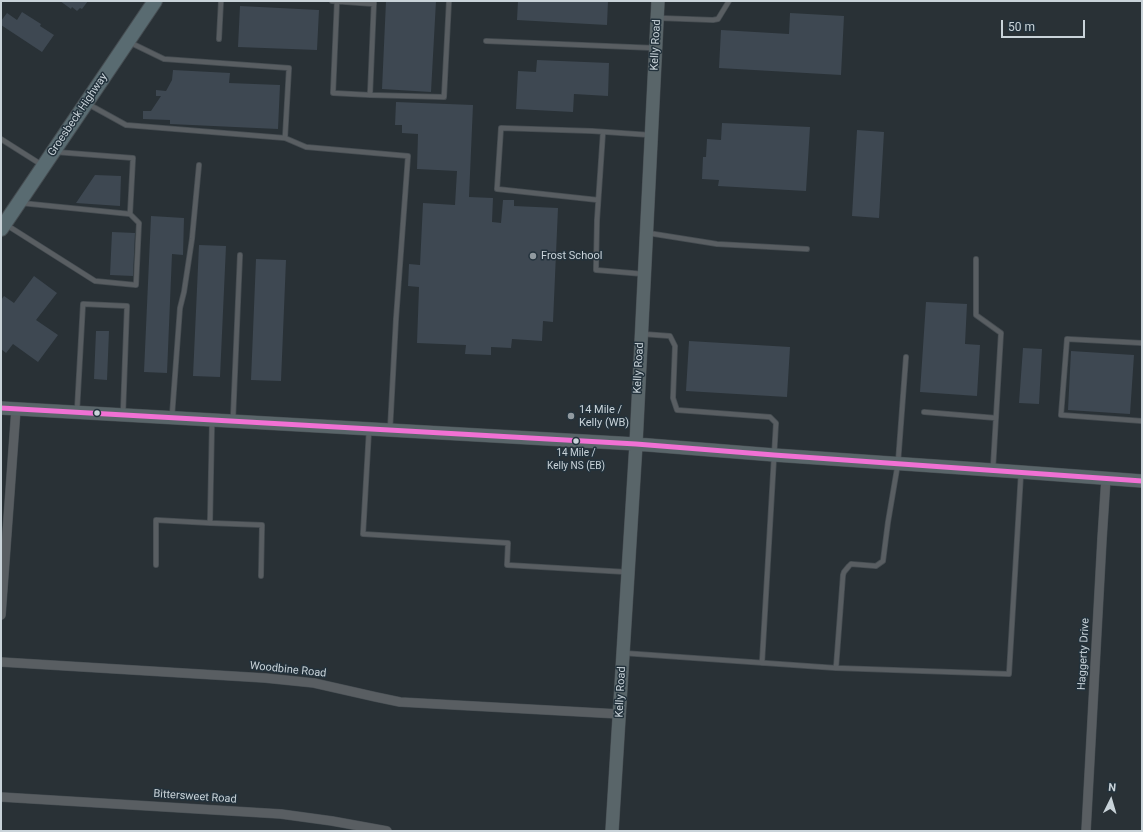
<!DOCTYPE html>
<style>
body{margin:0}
#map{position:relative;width:1143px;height:832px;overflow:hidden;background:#293136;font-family:Roboto,sans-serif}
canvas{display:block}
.frame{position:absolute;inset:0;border:2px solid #c9d3d9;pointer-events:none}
.north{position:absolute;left:1091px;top:780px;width:40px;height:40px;-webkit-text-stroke:3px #23323c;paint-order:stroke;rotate:5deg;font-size:11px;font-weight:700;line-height:16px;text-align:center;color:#c9d3d9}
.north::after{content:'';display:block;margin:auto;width:14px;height:18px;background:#c9d3d9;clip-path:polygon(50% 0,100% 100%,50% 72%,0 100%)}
.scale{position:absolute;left:1001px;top:20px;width:84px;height:18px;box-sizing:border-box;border:2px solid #c9d3d9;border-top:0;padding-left:5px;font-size:12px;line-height:14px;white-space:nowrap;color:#c9d3d9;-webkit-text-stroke:3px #23323c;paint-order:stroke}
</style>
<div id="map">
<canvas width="1143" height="832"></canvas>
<div class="frame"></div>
<div class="north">N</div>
<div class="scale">50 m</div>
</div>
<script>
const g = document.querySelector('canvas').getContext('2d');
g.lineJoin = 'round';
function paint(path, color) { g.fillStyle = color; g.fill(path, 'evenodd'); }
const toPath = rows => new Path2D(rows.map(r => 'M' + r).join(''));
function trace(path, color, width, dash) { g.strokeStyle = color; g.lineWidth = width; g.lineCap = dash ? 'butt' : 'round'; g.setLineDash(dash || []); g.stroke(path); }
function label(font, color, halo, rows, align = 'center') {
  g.font = font + ' Roboto,sans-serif'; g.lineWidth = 3; g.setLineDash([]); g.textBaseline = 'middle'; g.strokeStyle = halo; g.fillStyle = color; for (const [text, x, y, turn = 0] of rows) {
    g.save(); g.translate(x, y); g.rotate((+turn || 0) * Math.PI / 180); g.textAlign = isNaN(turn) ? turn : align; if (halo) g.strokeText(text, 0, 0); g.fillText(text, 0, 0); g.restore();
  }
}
const building = toPath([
 [60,1,88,1,82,9,80,8,77,11,72,7,71,9],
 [386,1,436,1,431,92,382,89],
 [518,1,608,1,607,25,517,20],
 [240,6,319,10,317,50,238,47],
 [22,12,41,24,40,26,54,35,42,52,1,25,1,21,7,13,17,20],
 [790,13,844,16,841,75,719,68,721,30,789,34],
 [537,60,609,63,608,96,574,94,573,112,516,109,518,71,536,72],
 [173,70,230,73,229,83,280,85,278,129,170,124,170,120,143,119,143,111,151,111,161,96,156,96,156,90,166,91,172,80],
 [396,102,473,105,469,197,493,198,492,222,501,223,503,200,514,200,514,206,558,208,553,322,543,321,542,341,512,339,511,348,491,347,491,355,465,354,466,345,417,343,419,287,408,286,409,264,420,265,423,203,455,205,457,171,417,169,418,134,402,133,402,125,395,125],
 [722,123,810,127,806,191,718,186,719,180,702,179,703,157,706,157,707,139,721,140],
 [857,130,884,132,879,218,852,216],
 [95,175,121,176,120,206,76,203],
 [151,216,184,218,183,255,172,254,167,373,144,372],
 [112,232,135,233,133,276,110,275],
 [199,245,226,246,220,377,193,376],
 [256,259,286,260,281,381,251,380],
 [34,276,57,293,36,320,58,335,38,362,13,344,6,353,1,349,1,300,4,296,14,303],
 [926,302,967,304,965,344,980,345,977,396,920,392],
 [96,331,109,331,107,380,94,379],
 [689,341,790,347,787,397,686,391],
 [1023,348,1042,349,1039,404,1019,403],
 [1071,351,1134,355,1130,414,1068,410]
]);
const lane = toPath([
 [332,1,374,4],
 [337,1,333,93,370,95],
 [374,1,370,95,444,97,449,1],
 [659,18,713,20,718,19,729,1],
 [219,39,221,1],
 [486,41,654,48],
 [88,104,126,125,285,138,289,68,164,59,129,42],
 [603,132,597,220,596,270,643,274],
 [285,138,306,147,408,156,396,319,390,430],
 [1,139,42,165],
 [598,200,497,189,501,128,592,131,650,135],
 [21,203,130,214,133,158,56,152],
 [5,224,95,281,136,285,139,223,130,214],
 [648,233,717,244,807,249],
 [976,259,976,315,1001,333,993,468],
 [643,334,670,336,675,346,673,398,677,410,770,417,776,423,762,663],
 [1142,343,1067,339,1061,415,1142,421],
 [77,411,83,304,127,306,123,414],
 [924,412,996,418],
 [172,416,180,308,184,292,192,239,199,165],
 [233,419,240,255],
 [369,430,363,534,508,543,507,565,626,572],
 [210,523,262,525,261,576],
 [156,565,156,520,210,523,212,422],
 [623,653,836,668,1009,674,1021,473],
 [836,668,843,575,844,572,849,566,851,564,876,566,883,561,888,522,898,463,906,357]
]);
const street = toPath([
 [1,615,16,409],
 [1,662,265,678,314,683,376,697,400,702,619,714],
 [1,797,281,814,332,821,387,831],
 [1086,831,1102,539,1106,478]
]);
const secondary = toPath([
 [1,408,636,444,774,455,1021,472,1142,481],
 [612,831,636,444,658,1]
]);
const primary = toPath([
 [1,229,155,1]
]);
const bus1 = toPath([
 [1,408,636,444,774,455,1142,481]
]);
const markers = [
 [533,256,4,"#919aa0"],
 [97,413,3.5,"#c9d3d9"],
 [571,416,4,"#919aa0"],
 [576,441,3.5,"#c9d3d9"]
];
const busNames = [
 ["14 Mile /",576,453],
 ["Kelly NS (EB)",576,466]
];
const streetNames = [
 ["Kelly Road",656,45,-87],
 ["Groesbeck Highway",78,115,-56],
 ["Kelly Road",639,368,-87],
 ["Haggerty Drive",1084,654,-87],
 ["Woodbine Road",288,670,6],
 ["Kelly Road",621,692,-87],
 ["Bittersweet Road",195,797,4]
];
const poiNames = [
 ["Frost School",541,256],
 ["14 Mile /",579,410],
 ["Kelly (WB)",579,423]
];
paint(building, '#3e4852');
trace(lane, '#464d52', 6);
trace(street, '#464d52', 10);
trace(secondary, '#464d52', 14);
trace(primary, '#464d52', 16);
trace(lane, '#595e62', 4.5);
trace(street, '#595e62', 9);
trace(secondary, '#596569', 13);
trace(primary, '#596b71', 14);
trace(bus1, '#f171d4', 5);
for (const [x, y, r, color] of markers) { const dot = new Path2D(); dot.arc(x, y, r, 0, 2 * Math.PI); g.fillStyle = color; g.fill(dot); trace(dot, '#23323c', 1.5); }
label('10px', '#c9d3d9', '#23323c', busNames);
label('11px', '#c9d3d9', '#23323c', streetNames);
label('11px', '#c9d3d9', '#23323c', poiNames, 'left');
</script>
